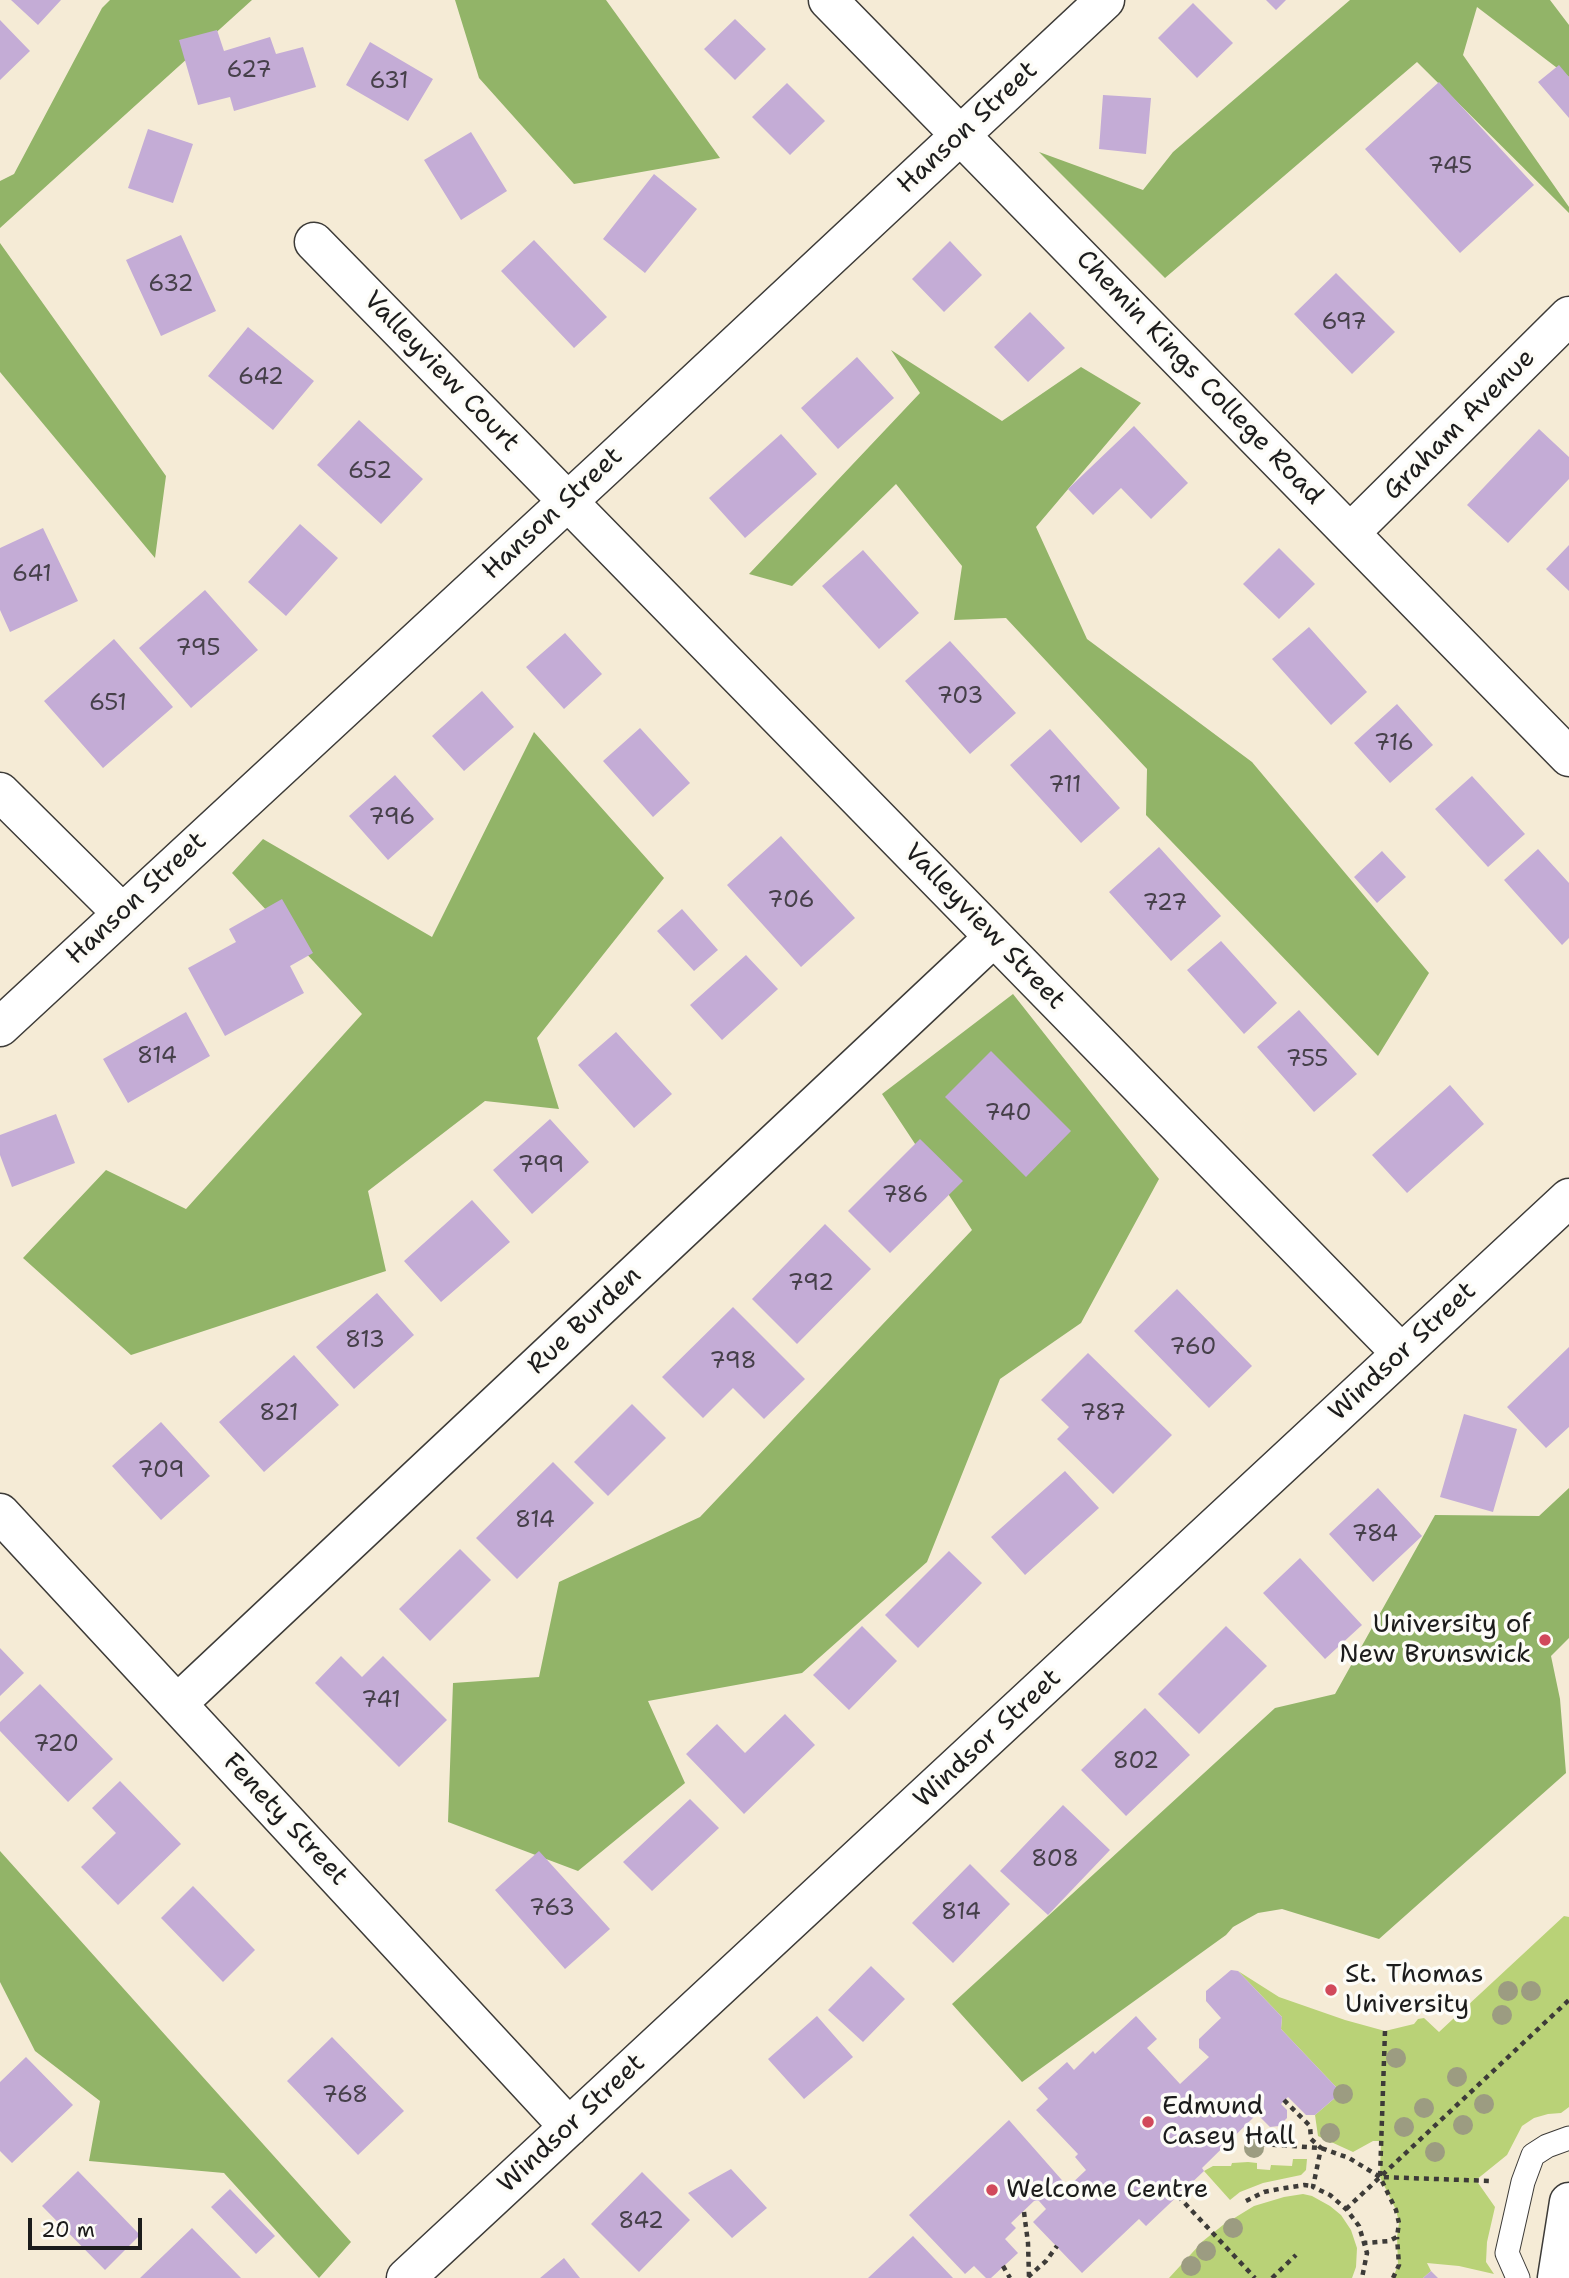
<!DOCTYPE html>
<style>
body{margin:0}
#map{position:relative;width:1569px;height:2278px;overflow:hidden;background:#f5ebd6;font-family:"Shantell Sans",sans-serif}
canvas{display:block}
.scale{position:absolute;left:28px;top:2218px;width:114px;height:32px;box-sizing:border-box;border:4px solid #1c1c1c;border-top:0;padding-left:9px;font-size:21px;line-height:24px;white-space:nowrap;color:#1c1c1c;-webkit-text-stroke:5px #fdfcf7;paint-order:stroke}
</style>
<div id="map">
<canvas width="1569" height="2278"></canvas>
<div class="scale">20 m</div>
</div>
<script>
const g = document.querySelector('canvas').getContext('2d');
g.lineJoin = 'round';
function paint(path, color) { g.fillStyle = color; g.fill(path, 'evenodd'); }
const toPath = rows => new Path2D(rows.map(r => 'M' + r).join(''));
function trace(path, color, width, dash) { g.strokeStyle = color; g.lineWidth = width; g.lineCap = dash ? 'butt' : 'round'; g.setLineDash(dash || []); g.stroke(path); }
function label(font, color, halo, rows, align = 'center') {
  g.font = font + ' "Shantell Sans",sans-serif'; g.lineWidth = 7; g.setLineDash([]); g.textBaseline = 'middle'; g.strokeStyle = halo; g.fillStyle = color; for (const [text, x, y, turn = 0] of rows) {
    g.save(); g.translate(x, y); g.rotate((+turn || 0) * Math.PI / 180); g.textAlign = isNaN(turn) ? turn : align; if (halo) g.strokeText(text, 0, 0); g.fillText(text, 0, 0); g.restore();
  }
}
const green = toPath([
 [1564,1916,1569,1917,1569,2107,1561,2113,1548,2114,1534,2118,1522,2126,1507,2155,1476,2180,1495,2207,1487,2242,1486,2262,1494,2274,1459,2266,1427,2263,1431,2271,1423,2278,1393,2278,1398,2265,1397,2237,1399,2223,1396,2210,1380,2177,1381,2141,1373,2141,1353,2152,1318,2136,1315,2115,1336,2097,1337,2088,1281,2029,1282,2017,1238,1971,1279,1997,1345,2020,1385,2031,1414,2024,1418,2019,1424,2018,1439,2032],
 [1293,2159,1307,2159,1306,2170,1301,2175,1263,2183,1240,2192,1230,2200,1204,2171,1213,2166,1231,2166,1232,2163,1248,2162,1257,2163,1257,2169,1270,2170,1271,2165,1292,2166],
 [1303,2194,1312,2196,1330,2206,1341,2215,1351,2230,1357,2248,1356,2267,1352,2278,1169,2278,1203,2241,1223,2225,1254,2206,1284,2197]
]);
const forest = toPath([
 [110,0,252,0,0,228,0,181,14,174,102,8],
 [455,0,606,0,720,158,574,184,479,78],
 [1350,0,1550,0,1569,25,1569,77,1477,7,1463,55,1569,207,1569,213,1417,62,1165,278,1039,152,1143,190,1173,152],
 [0,243,166,476,155,558,0,372],
 [891,350,1002,421,1081,367,1141,403,1036,527,1087,639,1252,762,1429,973,1378,1056,1146,815,1147,769,1006,618,954,620,962,566,896,484,792,586,749,574,920,393],
 [534,732,664,878,537,1038,559,1109,485,1101,368,1191,386,1271,131,1355,23,1258,106,1170,186,1209,362,1014,232,873,263,839,432,937],
 [1013,994,1159,1179,1081,1323,1000,1379,927,1562,802,1673,648,1701,685,1783,578,1871,448,1822,453,1683,539,1677,559,1582,700,1517,972,1230,882,1094],
 [1569,1488,1569,1638,1551,1656,1560,1699,1566,1773,1379,1939,1282,1909,1258,1913,1233,1927,1226,1935,1022,2082,952,2004,1275,1708,1335,1694,1435,1515,1539,1516],
 [0,1851,351,2242,319,2278,224,2173,89,2161,100,2101,35,2051,0,1982]
]);
const building = toPath([
 [11,0,61,0,38,25],
 [1266,0,1286,0,1276,10],
 [1193,3,1233,43,1197,78,1158,38],
 [735,19,766,49,735,80,704,49],
 [0,20,30,51,0,80],
 [217,30,224,51,270,37,276,54,303,47,316,87,234,111,230,97,198,105,179,40],
 [370,42,433,79,408,121,346,85],
 [1559,65,1569,77,1569,118,1538,82],
 [1439,82,1534,185,1460,253,1365,149],
 [787,83,825,121,790,155,752,117],
 [1103,95,1151,98,1146,154,1099,149],
 [148,129,193,144,173,203,128,188],
 [471,132,507,191,461,220,424,160],
 [654,174,697,209,645,273,603,239],
 [181,235,216,311,161,336,126,260],
 [534,240,607,317,574,348,501,271],
 [950,241,982,275,944,312,912,279],
 [1336,273,1395,332,1352,374,1294,314],
 [1030,312,1065,348,1028,382,994,347],
 [248,327,314,381,273,430,208,376],
 [857,357,894,398,838,449,801,408],
 [359,420,423,479,381,524,317,465],
 [1134,426,1188,483,1151,519,1121,488,1093,515,1068,489],
 [1539,429,1569,457,1569,479,1508,543,1467,505],
 [781,434,817,474,745,538,709,498],
 [300,524,338,558,286,616,248,582],
 [43,528,78,601,10,632,0,610,0,548],
 [1569,545,1569,591,1546,569],
 [1279,548,1315,584,1279,619,1243,584],
 [863,550,919,613,879,649,822,586],
 [205,590,258,650,191,708,139,648],
 [1309,627,1367,692,1331,725,1272,659],
 [565,633,602,674,564,709,526,667],
 [114,639,173,707,103,768,44,701],
 [950,641,1016,713,970,754,905,681],
 [482,691,514,727,464,771,432,736],
 [1397,704,1433,745,1390,783,1354,743],
 [640,728,690,783,653,817,603,761],
 [1050,729,1120,808,1081,843,1010,765],
 [395,775,434,819,388,860,349,816],
 [1472,776,1525,834,1488,867,1435,809],
 [781,836,855,918,801,967,727,885],
 [1159,847,1221,916,1171,961,1109,892],
 [1538,849,1569,883,1569,938,1562,945,1504,880],
 [1382,851,1406,877,1377,903,1354,877],
 [282,899,313,953,290,966,304,993,225,1036,188,968,236,942,229,929],
 [682,909,718,950,694,971,657,931],
 [1221,941,1277,1003,1244,1034,1187,970],
 [746,955,778,989,722,1040,690,1005],
 [1299,1010,1357,1074,1314,1112,1257,1047],
 [186,1012,210,1056,128,1103,103,1059],
 [616,1032,672,1094,634,1128,578,1065],
 [991,1051,1071,1131,1026,1177,945,1097],
 [1450,1085,1484,1124,1407,1193,1372,1155],
 [56,1114,75,1163,12,1187,0,1155,0,1135],
 [550,1119,589,1162,532,1214,493,1170],
 [920,1139,963,1181,890,1253,848,1211],
 [472,1200,510,1242,441,1302,404,1261],
 [825,1224,871,1269,797,1344,752,1299],
 [1177,1289,1252,1366,1209,1408,1134,1331],
 [377,1293,414,1335,354,1389,316,1347],
 [733,1307,805,1379,764,1419,733,1388,703,1418,662,1377],
 [1569,1347,1569,1427,1546,1448,1507,1407],
 [1088,1353,1172,1435,1113,1494,1057,1439,1069,1427,1041,1400],
 [294,1355,339,1405,264,1472,219,1422],
 [632,1404,666,1438,608,1496,574,1462],
 [1464,1414,1517,1429,1493,1512,1440,1497],
 [161,1422,210,1476,161,1520,112,1466],
 [553,1462,594,1503,517,1579,476,1538],
 [1065,1471,1099,1508,1025,1575,991,1537],
 [1378,1488,1422,1536,1373,1582,1329,1534],
 [460,1549,491,1580,430,1641,399,1609],
 [949,1551,982,1583,918,1648,885,1615],
 [1300,1558,1362,1625,1325,1659,1263,1593],
 [862,1626,897,1661,849,1710,813,1675],
 [1226,1626,1267,1666,1199,1734,1158,1694],
 [0,1648,24,1673,0,1696],
 [341,1656,362,1677,383,1656,447,1720,399,1767,315,1683],
 [40,1684,113,1759,68,1802,0,1731,0,1722],
 [1145,1708,1190,1755,1126,1816,1081,1770],
 [785,1714,815,1745,744,1814,686,1754,717,1724,745,1753],
 [120,1781,181,1844,118,1905,81,1867,116,1833,92,1808],
 [690,1799,719,1828,652,1891,623,1862],
 [1063,1805,1110,1850,1048,1915,1000,1871],
 [539,1851,610,1929,565,1969,495,1890],
 [970,1864,1010,1904,953,1963,912,1923],
 [193,1886,255,1950,223,1982,161,1918],
 [871,1966,905,1999,863,2042,828,2010],
 [1231,1970,1238,1971,1282,2017,1281,2029,1337,2088,1336,2097,1315,2115,1306,2115,1288,2097,1281,2104,1287,2110,1287,2118,1279,2126,1270,2127,1257,2114,1202,2168,1204,2171,1146,2226,1139,2219,1082,2273,1033,2222,1046,2209,1039,2201,1034,2201,1011,2223,1016,2228,1005,2239,1018,2253,991,2278,986,2278,974,2266,965,2274,909,2215,1009,2120,1068,2187,1086,2170,1075,2157,1078,2154,1036,2110,1048,2099,1038,2088,1067,2062,1074,2070,1093,2051,1095,2054,1136,2016,1157,2039,1147,2048,1180,2084,1209,2057,1199,2048,1199,2039,1221,2018,1206,2001,1206,1991],
 [817,2016,853,2057,804,2099,768,2059],
 [332,2037,404,2111,358,2155,287,2081],
 [26,2057,73,2105,12,2163,0,2151,0,2082],
 [731,2169,767,2208,732,2238,688,2193],
 [78,2171,140,2235,105,2270,42,2206],
 [642,2172,690,2220,639,2272,591,2224],
 [230,2189,275,2236,256,2254,211,2207],
 [192,2228,241,2278,140,2278],
 [913,2236,953,2278,868,2278],
 [564,2258,580,2278,540,2278],
 [1431,2271,1438,2278,1423,2278]
]);
const path = toPath([
 [1385,2031,1380,2177,1492,2181],
 [1284,2100,1310,2126,1311,2139,1321,2148,1313,2187,1330,2195,1346,2209,1359,2226,1367,2253,1362,2278],
 [1262,2144,1321,2148,1349,2158,1380,2177,1396,2210,1399,2223,1397,2237,1389,2241,1365,2243],
 [1178,2196,1255,2278],
 [1246,2201,1264,2192,1279,2189,1304,2185,1312,2186],
 [1346,2209,1569,2000],
 [1024,2212,1028,2243,1029,2277],
 [1003,2266,1010,2278],
 [1028,2277,1046,2261,1057,2246],
 [1272,2278,1296,2255],
 [1393,2278,1399,2265,1397,2237]
]);
const service = toPath([
 [1518,2278,1507,2253,1523,2182,1533,2155,1547,2146,1569,2138]
]);
const minor = toPath([
 [828,0,1569,757],
 [314,242,1401,1353],
 [1350,533,1569,316],
 [0,792,122,913],
 [0,1027,605,467,1105,0],
 [0,1513,569,2127],
 [177,1704,994,937],
 [406,2278,1569,1198],
 [1557,2278,1569,2202]
]);
const trees = [
 [1508,1991],
 [1531,1991],
 [1502,2015],
 [1396,2058],
 [1457,2077],
 [1343,2094],
 [1484,2104],
 [1424,2108],
 [1463,2125],
 [1404,2127],
 [1330,2133],
 [1254,2148],
 [1435,2152],
 [1233,2228],
 [1206,2251],
 [1191,2266]
];
const markers = [
 [1545,1640,7,"#d1495b"],
 [1331,1990,7,"#d1495b"],
 [1148,2122,7,"#d1495b"],
 [992,2190,7,"#d1495b"]
];
const numberNames = [
 ["627",249,71],
 ["631",389,82],
 ["745",1450,167],
 ["632",171,285],
 ["697",1344,323],
 ["642",261,378],
 ["652",370,472],
 ["641",32,575],
 ["795",198,649],
 ["703",960,697],
 ["651",108,704],
 ["716",1394,744],
 ["711",1065,786],
 ["796",392,818],
 ["706",791,901],
 ["727",1165,904],
 ["814",157,1057],
 ["755",1307,1060],
 ["740",1008,1114],
 ["799",541,1166],
 ["786",905,1196],
 ["792",811,1284],
 ["813",365,1341],
 ["760",1193,1348],
 ["798",733,1362],
 ["821",279,1414],
 ["787",1103,1414],
 ["709",161,1471],
 ["814",535,1521],
 ["784",1375,1535],
 ["741",381,1701],
 ["720",56,1745],
 ["802",1136,1762],
 ["808",1055,1860],
 ["763",552,1909],
 ["814",961,1913],
 ["768",345,2096],
 ["842",641,2222]
];
const streetNames = [
 ["Hanson Street",968,128,-43],
 ["Valleyview Court",441,372,46],
 ["Chemin Kings College Road",1199,378,46],
 ["Graham Avenue",1460,425,-45],
 ["Hanson Street",553,514,-43],
 ["Hanson Street",137,899,-43],
 ["Valleyview Street",984,927,46],
 ["Rue Burden",585,1321,-43],
 ["Windsor Street",1403,1352,-43],
 ["Windsor Street",988,1739,-43],
 ["Fenety Street",285,1820,47],
 ["Windsor Street",572,2124,-43]
];
const poiNames = [
 ["University of",1531,1625,"right"],
 ["New Brunswick",1531,1655,"right"],
 ["St. Thomas",1345,1975],
 ["University",1345,2005],
 ["Edmund",1162,2107],
 ["Casey Hall",1162,2137],
 ["Welcome Centre",1006,2190]
];
paint(green, '#b9d277');
paint(forest, '#92b468');
paint(building, '#c4acd6');
trace(service, '#3d3b38', 25);
trace(minor, '#3d3b38', 41);
trace(path, '#3d3b38', 4.5, [5, 5]);
trace(service, '#fff', 23);
trace(minor, '#fff', 38);
g.fillStyle = '#9c9c81';
for (const [x, y] of trees) { g.beginPath(); g.arc(x, y, 10, 0, 2 * Math.PI); g.fill(); }
for (const [x, y, r, color] of markers) { const dot = new Path2D(); dot.arc(x, y, r, 0, 2 * Math.PI); g.fillStyle = color; g.fill(dot); trace(dot, '#fdfcf7', 2.5); }
label('23px', '#46404a', null, numberNames);
label('26px', '#1c1c1c', '#fdfcf7', streetNames);
label('26px', '#1c1c1c', '#fdfcf7', poiNames, 'left');
</script>
